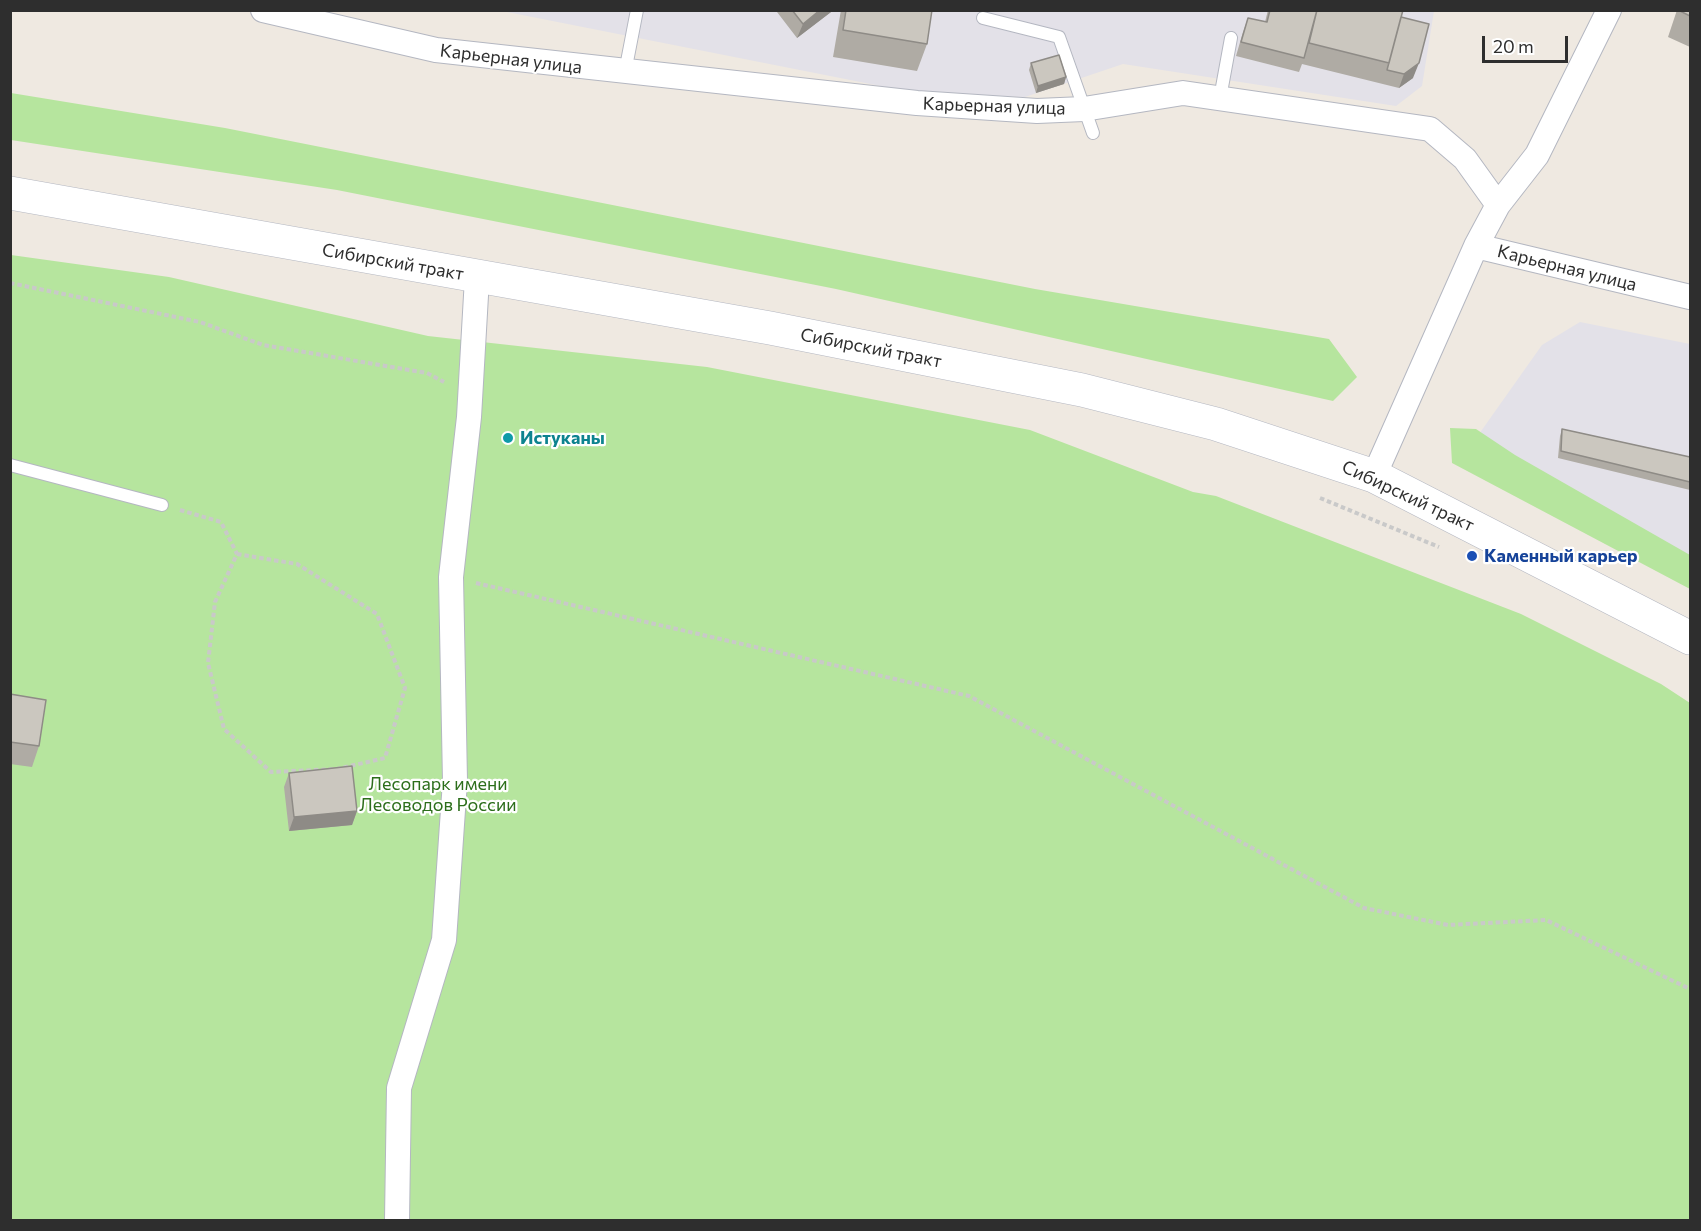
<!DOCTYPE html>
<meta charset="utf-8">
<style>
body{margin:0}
#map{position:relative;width:1701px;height:1231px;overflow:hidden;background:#efe9e1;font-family:Commissioner,sans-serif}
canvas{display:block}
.frame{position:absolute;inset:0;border:12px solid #2e2e2e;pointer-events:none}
.scale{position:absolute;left:1482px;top:36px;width:86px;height:27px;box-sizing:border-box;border:3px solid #2e2e2e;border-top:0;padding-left:8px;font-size:18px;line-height:21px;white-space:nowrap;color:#2e2e2e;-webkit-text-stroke:4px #fff;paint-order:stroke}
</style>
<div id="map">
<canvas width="1701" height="1231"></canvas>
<div class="frame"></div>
<div class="scale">20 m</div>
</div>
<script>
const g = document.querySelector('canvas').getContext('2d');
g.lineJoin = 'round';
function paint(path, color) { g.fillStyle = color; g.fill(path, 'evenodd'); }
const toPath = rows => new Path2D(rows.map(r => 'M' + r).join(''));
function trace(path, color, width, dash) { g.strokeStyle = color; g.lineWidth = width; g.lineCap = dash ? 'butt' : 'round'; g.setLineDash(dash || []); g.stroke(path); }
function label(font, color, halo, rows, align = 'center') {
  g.font = font + ' Commissioner,sans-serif'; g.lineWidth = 4.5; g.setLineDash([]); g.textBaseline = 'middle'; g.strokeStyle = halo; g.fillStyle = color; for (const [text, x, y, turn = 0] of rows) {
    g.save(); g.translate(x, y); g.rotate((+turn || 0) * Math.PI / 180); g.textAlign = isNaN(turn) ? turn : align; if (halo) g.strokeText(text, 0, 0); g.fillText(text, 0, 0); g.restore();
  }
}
const industrial = toPath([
 [502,11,1434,11,1422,86,1396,106,1123,64,1025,97,926,95],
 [1580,322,1690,344,1690,575,1467,451,1542,345]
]);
const green = toPath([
 [11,93,225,128,1035,289,1329,339,1357,377,1333,401,836,289,337,190,11,140],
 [11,255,169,277,428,336,707,367,1030,430,1193,492,1216,496,1521,614,1661,684,1690,703,1690,1220,11,1220],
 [1450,428,1476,429,1515,455,1690,555,1690,589,1452,463]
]);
const path = toPath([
 [10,283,200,322,263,345,427,373,444,382],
 [1320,498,1439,547],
 [180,510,221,522,237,554],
 [237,554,297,564,377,614,405,688,385,758,337,769,271,772,224,729,208,663,215,602,237,554],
 [476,583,969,696,1364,908,1448,925,1546,920,1690,989]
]);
const lane = toPath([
 [983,18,1059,37,1093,133],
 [625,72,637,10],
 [1220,98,1231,38],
 [10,465,162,505]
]);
const street = toPath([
 [263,10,436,50,917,103,1037,111,1084,109,1183,93,1430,129,1465,159,1498,205,1476,246,1374,476],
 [1498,205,1537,155,1609,10],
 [1476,246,1690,297],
 [397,1220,399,1088,444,940,455,781,451,577,469,417,477,278]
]);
const secondary = toPath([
 [10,193,770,328,1082,390,1216,424,1374,476,1690,638]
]);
const wall = toPath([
 [777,10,831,10,831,12,797,38,777,12],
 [841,10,932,10,927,44,917,71,833,57],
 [1268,10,1403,10,1401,17,1413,78,1399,88,1302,64,1299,72,1236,56,1243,32,1248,18,1265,22],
 [1677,10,1690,10,1690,47,1668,37],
 [1031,63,1066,77,1064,84,1036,93,1029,70],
 [1562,429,1690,457,1690,490,1558,458,1560,436],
 [10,694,39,746,32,767,10,764],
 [289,773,357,811,352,825,289,831,284,787]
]);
const shadedWall = toPath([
 [820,10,831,10,831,12,797,38,803,24],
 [1419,63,1413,78,1399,88,1404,74],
 [1066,77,1064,84,1036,93,1038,86],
 [357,811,352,825,289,831,294,817]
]);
const building = toPath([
 [792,10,820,10,803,24,792,10],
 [846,10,932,10,927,44,843,30,846,10],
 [1270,10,1317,10,1304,58,1241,42,1248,18,1267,22,1270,10],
 [1317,10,1403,10,1389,63,1309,43,1317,10],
 [1678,10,1690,10,1690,16,1678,10],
 [1401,17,1429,24,1419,63,1404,74,1387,70,1401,17],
 [1059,55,1066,77,1038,86,1031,63,1059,55],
 [1562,429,1690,457,1690,482,1561,451,1562,429],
 [10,694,46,700,39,746,10,742,10,694],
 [352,766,357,811,294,817,289,773,352,766]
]);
const markers = [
 [508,438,6,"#0f9aa8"],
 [1472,556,6,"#1a4fb4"]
];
const streetNames = [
 ["Карьерная улица",511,59,7],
 ["Карьерная улица",994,106,2],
 ["Сибирский тракт",393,262,10],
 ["Карьерная улица",1567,268,14],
 ["Сибирский тракт",871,348,11],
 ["Сибирский тракт",1408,496,25]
];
const cultureNames = [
 ["Истуканы",520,438]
];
const transitNames = [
 ["Каменный карьер",1484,556]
];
const parkNames = [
 ["Лесопарк имени",438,784],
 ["Лесоводов России",438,805]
];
paint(industrial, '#e3e1e8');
paint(green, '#b6e59e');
trace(lane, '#b4b7c1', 14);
trace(street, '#b4b7c1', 26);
trace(secondary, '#b4b7c1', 34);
trace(path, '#c9c9c9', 4, [4.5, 3]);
trace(lane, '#fff', 12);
trace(street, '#fff', 24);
trace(secondary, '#fff', 33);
paint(wall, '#afaba4');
paint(shadedWall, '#8e8b86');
paint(building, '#cbc7bf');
trace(building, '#8e8b86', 1.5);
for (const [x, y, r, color] of markers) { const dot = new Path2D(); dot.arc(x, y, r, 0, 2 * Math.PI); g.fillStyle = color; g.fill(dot); trace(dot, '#fff', 2); }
label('18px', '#2e2e2e', '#fff', streetNames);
label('bold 18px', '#0d838f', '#fff', cultureNames, 'left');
label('bold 18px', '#164399', '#fff', transitNames, 'left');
label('18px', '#2c6e1b', '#fff', parkNames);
</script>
